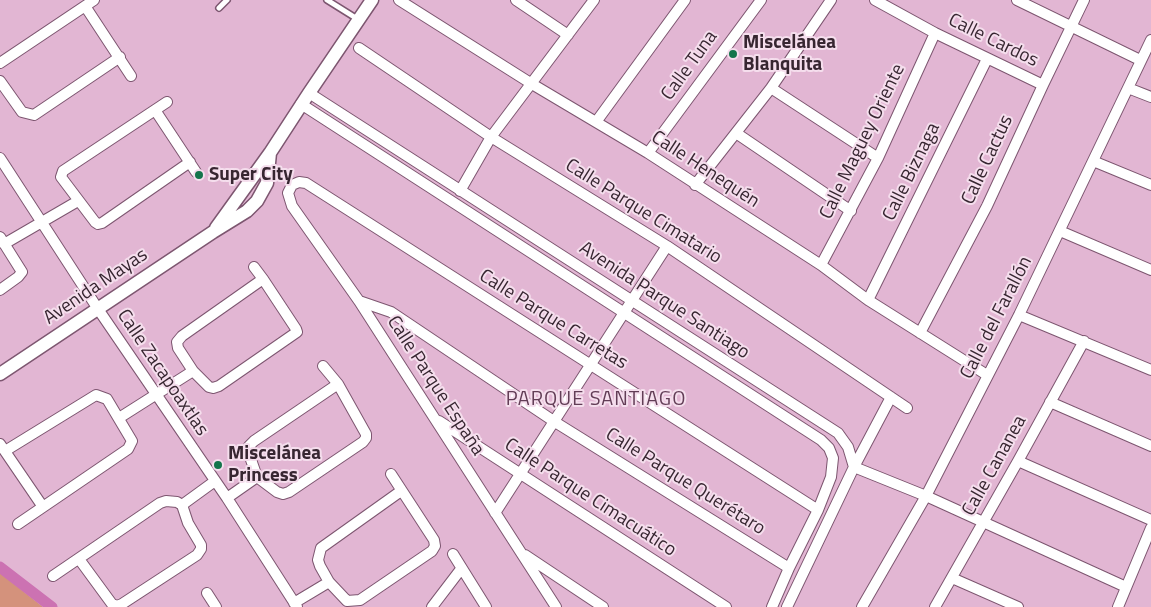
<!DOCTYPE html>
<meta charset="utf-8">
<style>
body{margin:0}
canvas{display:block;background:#e2b6d3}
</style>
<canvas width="1151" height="607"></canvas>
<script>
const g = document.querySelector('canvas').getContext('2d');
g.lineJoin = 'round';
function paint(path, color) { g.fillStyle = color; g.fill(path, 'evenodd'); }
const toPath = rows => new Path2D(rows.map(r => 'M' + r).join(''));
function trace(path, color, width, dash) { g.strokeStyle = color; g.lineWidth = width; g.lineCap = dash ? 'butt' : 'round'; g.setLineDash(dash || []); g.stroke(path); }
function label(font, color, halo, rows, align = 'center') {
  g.font = font + ' "Titillium Web",sans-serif'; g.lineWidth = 4; g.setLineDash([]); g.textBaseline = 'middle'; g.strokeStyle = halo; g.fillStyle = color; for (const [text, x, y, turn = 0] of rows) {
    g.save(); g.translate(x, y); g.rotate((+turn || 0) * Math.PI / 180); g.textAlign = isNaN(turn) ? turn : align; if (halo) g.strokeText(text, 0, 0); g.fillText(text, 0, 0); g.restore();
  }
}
const green = toPath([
 [0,573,43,607,0,607]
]);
const canal = toPath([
 [0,567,52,607]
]);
const service = toPath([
 [327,0,359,20],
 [219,8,227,0]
]);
const minor = toPath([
 [399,0,532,84,648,153,821,265,868,300,987,375],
 [516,0,568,35],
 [875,0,935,33,1043,85],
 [1017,0,1140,60],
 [85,6,131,76],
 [359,48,491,137,667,246,907,408],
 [0,63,94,0],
 [0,81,22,112,34,115,120,57],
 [771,88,878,158],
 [1128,88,1151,97],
 [309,93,838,433,848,447,854,467],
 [167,102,63,171,61,177,95,222,98,224,102,223,190,162],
 [301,104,821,440,829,448,833,458,831,477,818,510,789,568,772,607],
 [155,110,196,172],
 [596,122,685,0],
 [736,133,851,211],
 [648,153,761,0],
 [0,158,98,309,227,498,297,607],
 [1093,161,1151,185],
 [695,185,771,88,831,0],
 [460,191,491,137,594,0],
 [1060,231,1151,270],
 [0,237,22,272,18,277,0,290],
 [4,244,78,201],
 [821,265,878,158,935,33],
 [254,267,263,279,296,329,297,332,219,386,213,388,209,387,193,371,178,348,177,342,182,336,263,279],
 [868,300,987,59],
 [359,301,391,312,555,422,789,568],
 [1019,315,1151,370],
 [920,333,987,206,1043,85,1084,0],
 [323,366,338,384,366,434,366,438,363,442,289,492,283,494,277,492,257,477,248,451,249,446,254,441,338,384],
 [1050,402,1151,446],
 [119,418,193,371],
 [439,421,726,607],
 [0,444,43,507],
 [5,451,96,395,107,399,132,441,128,449,18,524],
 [1018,461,1151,520],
 [854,467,926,496,1126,587],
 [391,474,434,540,435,546,432,551,360,600,347,601,329,582,320,566,318,560,321,548,401,491],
 [227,498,257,477],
 [182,505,215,481],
 [495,513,667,246],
 [453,554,486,607],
 [525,555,603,607],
 [53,576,160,503,166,501,177,502,182,505,188,523,201,545,201,549,197,555,122,604,117,606,112,604,79,559],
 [952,578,1018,607],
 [207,593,216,607],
 [294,603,329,582],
 [432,607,461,569],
 [556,607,359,301,292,206,288,193,292,185,299,182,306,183,818,510],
 [787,607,854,467,891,397],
 [862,607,926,496,1019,315,1151,40],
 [935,607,1018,461,1084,341],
 [1118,607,1151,528]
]);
const tertiary = toPath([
 [216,228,270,153,309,93,372,0],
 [0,374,213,232,247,211,257,201,267,183,270,153]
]);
const markers = [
 [733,54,5,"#14754c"],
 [199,175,5,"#14754c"],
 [218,465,5,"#14754c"]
];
const streetNames = [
 ["Calle Cardos",993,41,26],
 ["Calle Tuna",690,66,-54],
 ["Calle Maguey Oriente",863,142,-64],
 ["Calle Cactus",988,160,-65],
 ["Calle Henequén",705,170,33],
 ["Calle Biznaga",912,172,-64],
 ["Calle Parque Cimatario",643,212,32],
 ["Avenida Mayas",96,287,-34],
 ["Avenida Parque Santiago",664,301,33],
 ["Calle del Farallón",997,318,-63],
 ["Calle Parque Carretas",553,320,32],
 ["Calle Zacapoaxtlas",162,373,56],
 ["Calle Parque España",435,386,57],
 ["Calle Cananea",995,466,-61],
 ["Calle Parque Querétaro",685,482,32],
 ["Calle Parque Cimacuático",590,498,33]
];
const poiNames = [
 ["Miscelánea",743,43],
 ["Blanquita",743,65],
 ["Super City",209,175],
 ["Miscelánea",228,454],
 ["Princess",228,476]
];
const neighbourhoodNames = [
 ["PARQUE SANTIAGO",596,400]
];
paint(green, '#d4927c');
trace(canal, '#cc72b2', 11);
trace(service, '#7d5670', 8);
trace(minor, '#7d5670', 12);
trace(tertiary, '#7d5670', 15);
trace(service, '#fff', 5);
trace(minor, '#fff', 10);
trace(tertiary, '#fff', 12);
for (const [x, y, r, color] of markers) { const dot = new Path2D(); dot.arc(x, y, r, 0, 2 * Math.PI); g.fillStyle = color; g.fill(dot); trace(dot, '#f5deed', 2); }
label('19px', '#372631', '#f5deed', streetNames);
label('bold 19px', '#372631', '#f5deed', poiNames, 'left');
g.letterSpacing = '1px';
label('20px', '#623d56', '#f5deed', neighbourhoodNames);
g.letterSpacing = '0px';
</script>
